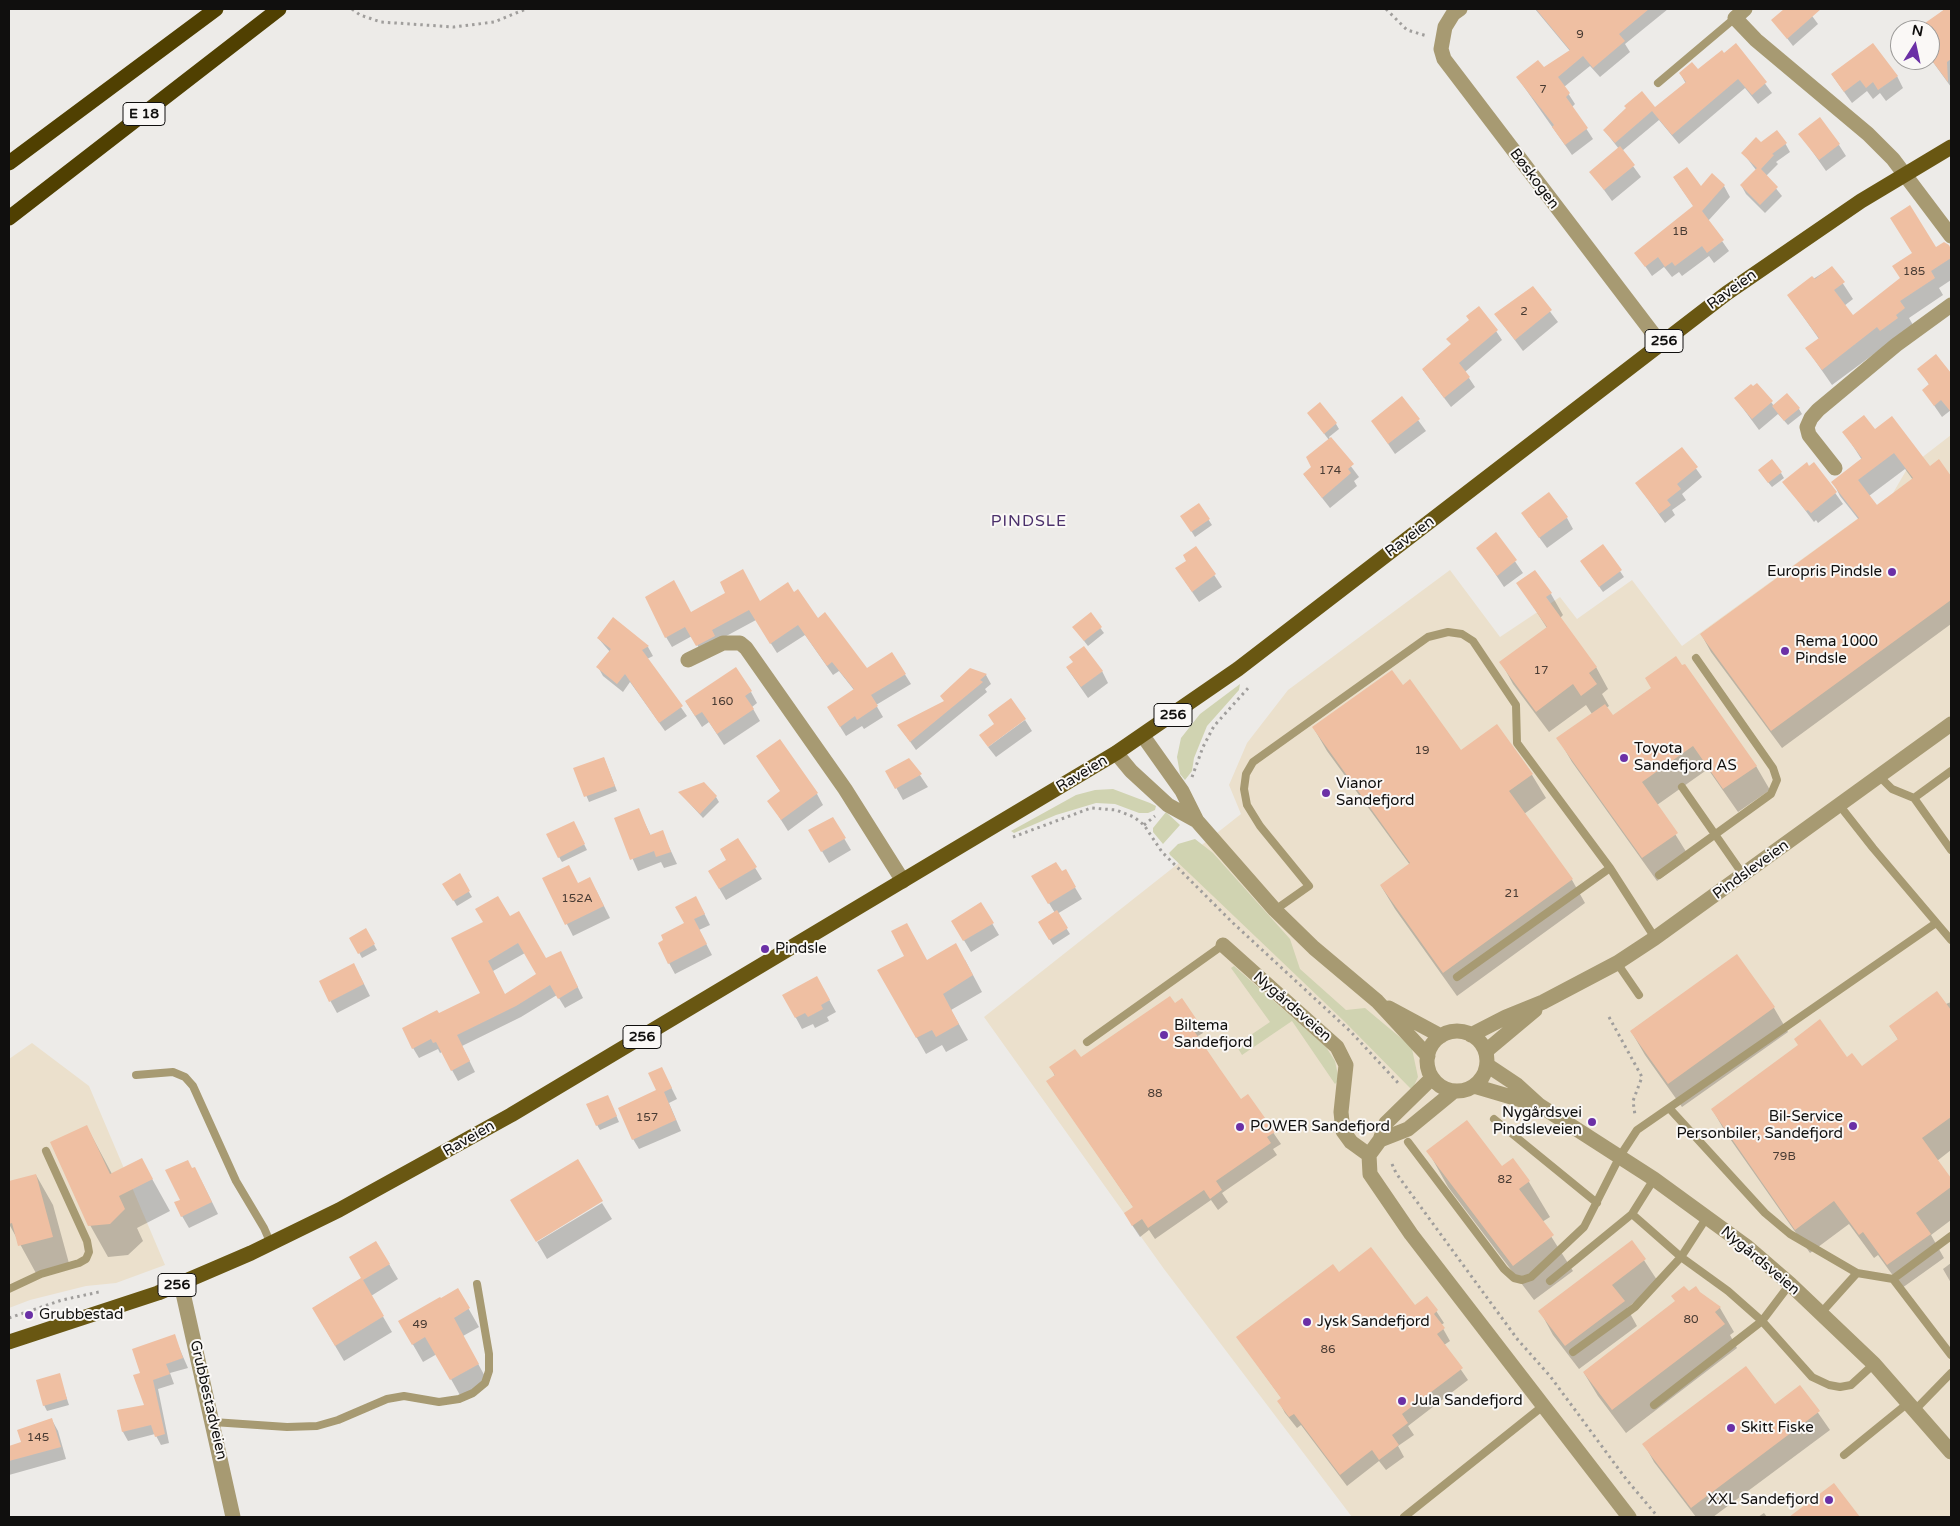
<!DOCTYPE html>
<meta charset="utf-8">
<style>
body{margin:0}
#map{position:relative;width:1960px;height:1526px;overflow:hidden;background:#edebe8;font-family:"Varela Round",sans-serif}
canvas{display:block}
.frame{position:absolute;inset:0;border:10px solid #100f0e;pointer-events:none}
.north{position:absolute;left:1890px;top:20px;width:50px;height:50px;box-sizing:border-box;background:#faf8f6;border:1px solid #9c9b99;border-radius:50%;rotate:10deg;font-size:14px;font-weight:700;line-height:20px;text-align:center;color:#100f0e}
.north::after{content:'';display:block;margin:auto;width:18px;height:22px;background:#6b30a6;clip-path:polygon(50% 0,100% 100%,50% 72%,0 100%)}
</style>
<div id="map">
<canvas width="1960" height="1526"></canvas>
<div class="frame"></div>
<div class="north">N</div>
</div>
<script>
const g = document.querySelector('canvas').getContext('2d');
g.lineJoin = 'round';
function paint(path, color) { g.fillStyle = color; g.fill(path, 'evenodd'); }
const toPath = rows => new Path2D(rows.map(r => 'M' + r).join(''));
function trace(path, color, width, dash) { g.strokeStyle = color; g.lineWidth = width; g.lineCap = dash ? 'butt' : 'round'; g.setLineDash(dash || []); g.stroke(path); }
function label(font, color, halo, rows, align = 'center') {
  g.font = font + ' "Varela Round",sans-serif'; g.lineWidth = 4; g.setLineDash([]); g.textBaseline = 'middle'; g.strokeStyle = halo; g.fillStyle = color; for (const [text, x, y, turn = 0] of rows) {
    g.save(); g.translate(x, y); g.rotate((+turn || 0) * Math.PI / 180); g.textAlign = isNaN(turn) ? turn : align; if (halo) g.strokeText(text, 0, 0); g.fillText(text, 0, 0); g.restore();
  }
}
const industrial = toPath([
 [1951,435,1951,1517,1352,1517,1164,1269,984,1017,1241,814,1229,785,1247,743,1288,690,1450,570,1500,637,1560,597,1577,619,1632,580,1682,646,1893,493,1907,469],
 [32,1043,89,1086,165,1265,116,1283,86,1286,30,1300,9,1308,9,1059]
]);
const green = toPath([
 [1240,684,1239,690,1207,726,1194,758,1192,771,1185,780,1180,774,1177,757,1181,738,1200,714],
 [1113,789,1150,803,1156,806,1155,810,1148,813,1139,813,1115,804,1096,803,1056,815,1014,833,1011,831,1076,795,1095,790],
 [1166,812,1180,825,1163,844,1153,832,1153,828],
 [1195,839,1213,853,1290,939,1300,969,1346,1010,1365,1008,1408,1044,1412,1049,1418,1077,1412,1090,1344,1021,1170,855,1169,853,1178,844],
 [1234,966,1326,1047,1335,1061,1339,1080,1335,1084,1292,1021,1242,1055,1236,1045,1270,1022,1231,968]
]);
const shadow = toPath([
 [1535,9,1668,9,1625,44,1630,52,1600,77,1590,66,1564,87,1575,104,1572,107,1593,139,1572,155,1517,77,1544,69,1570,51],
 [1786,9,1807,9,1818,24,1793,46,1773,20],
 [1945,9,1951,9,1951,87,1930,58,1930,41,1935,37,1927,24],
 [1736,45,1772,93,1758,104,1745,88,1679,144,1659,120,1622,151,1641,177,1612,201,1591,172,1619,149,1604,130,1655,109,1686,84,1680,73,1698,71],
 [1832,75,1897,76,1903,88,1886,101,1880,93,1873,99,1867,91,1852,103],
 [1800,134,1839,145,1846,156,1826,171],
 [1785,143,1790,152,1776,162,1778,164,1766,176,1782,196,1765,213,1746,194,1741,185,1756,170,1743,153,1760,144],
 [1712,175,1724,186,1730,197,1708,221,1729,251,1714,263,1709,256,1682,276,1679,272,1672,277,1664,267,1652,276,1636,253,1694,207,1674,178,1701,188],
 [1944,244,1951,252,1951,280,1939,288,1943,295,1909,318,1913,325,1832,385,1807,349,1819,339,1788,295,1832,267,1853,299,1844,306,1853,317],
 [1532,288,1558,322,1523,351,1496,315],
 [1496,331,1502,340,1465,372,1475,387,1451,407,1423,370,1452,345,1448,339],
 [1936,356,1951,375,1951,410,1942,417,1924,391,1930,386,1919,369],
 [1402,398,1426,431,1395,454,1373,422],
 [1736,399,1771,402,1774,406,1799,409,1802,414,1788,425,1778,414,1759,430],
 [1308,413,1336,424,1339,429,1329,437,1359,477,1354,481,1357,486,1330,508,1304,475,1313,468,1329,440],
 [1874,431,1930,468,1939,461,1951,478,1951,624,1782,748,1711,652,1701,634,1859,520,1840,496,1833,482,1862,460,1844,432],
 [1905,469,1913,480,1877,507,1869,496],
 [1682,449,1702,477,1682,494,1686,500,1672,510,1675,515,1665,523,1637,484],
 [1814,463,1843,504,1818,523,1816,520,1814,522,1784,482],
 [1781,473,1784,478,1772,487,1763,476],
 [1198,504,1212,525,1195,537,1185,521],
 [1567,518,1573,529,1547,548,1530,525],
 [1496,534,1523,573,1504,587,1478,548],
 [1603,546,1624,577,1603,592,1585,567],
 [1196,547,1222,587,1199,602,1184,580,1187,561],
 [1518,583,1551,594,1563,615,1560,618,1596,667,1608,689,1602,694,1609,706,1606,708,1612,717,1682,667,1756,766,1770,790,1738,812,1708,769,1657,805,1690,858,1657,881,1572,762,1558,738,1592,714,1586,705,1549,732,1513,684,1501,662,1547,628],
 [794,594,867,669,892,654,911,684,876,705,883,717,864,729,862,726,846,736,834,717,854,690,839,671,833,675,805,635,777,653,756,620,717,641,703,655,692,636,672,647,666,637,691,613,760,602],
 [1090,614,1104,633,1088,646,1077,632],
 [614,619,648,647,653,656,647,659,687,716,665,731,630,682,623,692,603,676,598,667,610,652,598,638],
 [1067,668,1102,671,1108,683,1088,698],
 [971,670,986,675,991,684,985,689,987,692,916,750,899,726,945,702,941,696],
 [1403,687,1461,751,1532,775,1546,798,1524,814,1572,880,1585,903,1457,996,1395,909,1381,886,1410,865,1327,751,1313,727],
 [751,692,757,703,752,707,760,721,724,745,709,722,702,727,686,702],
 [1025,720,1032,731,996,757,988,747],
 [758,757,817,794,823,805,788,831,769,801,781,792],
 [604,758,617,791,589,802,575,769],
 [909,759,928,787,903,800,887,771],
 [680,793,716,797,719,802,703,818],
 [638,809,651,836,662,832,677,864,664,868,661,862,638,871,615,819],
 [832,818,851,850,829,863,810,831],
 [576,828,587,850,562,862,559,857],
 [738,840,762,879,726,900,709,871,728,860],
 [1065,871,1082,899,1057,914,1070,934,1053,945,1039,922,1055,913,1033,877],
 [459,875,472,897,457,906,444,884],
 [544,879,578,884,596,890,610,918,573,936],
 [980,903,999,935,971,952,953,922],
 [702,909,710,925,699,930,712,955,675,974,669,963,685,924],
 [509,918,546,960,566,963,583,998,565,1008,557,995,521,1017,462,1046,475,1072,458,1081,442,1052,440,1053,438,1049,419,1058,413,1048,439,1015,482,993,452,939],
 [525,953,538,975,505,996,493,971],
 [366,930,377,950,362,958,351,938],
 [1737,956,1774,1008,1788,1032,1682,1107,1645,1055,1631,1031],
 [965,960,982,992,951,1010,968,1040,946,1052,942,1045,926,1054,879,971,927,961],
 [360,976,370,996,337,1013,320,982],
 [817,978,836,1012,827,1017,829,1021,815,1028,813,1024,802,1029,784,996],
 [1182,1000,1203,1033,1196,1037,1241,1101,1248,1096,1281,1144,1273,1149,1277,1155,1222,1193,1228,1202,1218,1210,1211,1200,1155,1239,1149,1230,1140,1237,1132,1225,1134,1208,1048,1082,1055,1076,1051,1068,1081,1059],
 [1951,1002,1951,1150,1937,1161,1951,1180,1951,1220,1931,1235,1944,1258,1902,1288,1878,1255,1874,1258,1849,1224,1810,1253,1726,1133,1712,1109,1847,1059,1861,1068,1899,1041,1890,1026],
 [667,1079,677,1099,669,1103,681,1131,639,1149,633,1139,658,1091],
 [610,1101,619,1122,600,1130,597,1125],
 [87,1127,112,1174,141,1159,170,1211,137,1228,143,1241,128,1255,108,1257,90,1225],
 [1428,1151,1502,1168,1513,1160,1529,1182,1550,1217,1542,1222,1573,1271,1534,1300,1448,1187],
 [192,1170,201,1180,218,1214,189,1228,182,1216],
 [36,1175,53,1205,70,1267,37,1275,9,1224,9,1182],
 [602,1203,612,1219,547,1259,537,1242],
 [376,1242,398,1279,371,1296,392,1332,344,1361,313,1308,362,1278],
 [1632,1242,1659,1283,1627,1308,1637,1326,1579,1369,1553,1335,1540,1311],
 [1951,1263,1951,1283,1943,1269],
 [1339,1274,1415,1307,1427,1297,1444,1323,1441,1325,1450,1341,1444,1345,1468,1380,1408,1426,1414,1435,1398,1446,1404,1457,1386,1470,1379,1461,1347,1486,1301,1425,1297,1428,1285,1413,1279,1402,1282,1399,1238,1338],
 [458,1290,479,1327,463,1336,488,1382,461,1397,437,1354,423,1362,400,1322],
 [1689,1293,1700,1293,1720,1308,1734,1332,1730,1335,1737,1348,1626,1433,1598,1396,1584,1373],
 [174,1336,188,1368,170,1373,174,1384,158,1389,169,1443,161,1445,155,1434,128,1441,123,1432,119,1411,145,1406,142,1373],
 [59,1375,69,1405,47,1411,44,1405],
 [1800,1387,1830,1430,1713,1517,1696,1517,1654,1462,1644,1444,1774,1406],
 [52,1420,58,1431,66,1459,9,1475,9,1447,22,1443],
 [1834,1485,1858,1517,1791,1517],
 [1764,1513,1767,1517,1758,1517]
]);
const building = toPath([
 [1536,9,1649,9,1619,34,1625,41,1593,68,1583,56,1558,77,1570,93,1566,97,1588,128,1565,145,1552,127,1554,125,1516,77,1538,60,1544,67,1570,50],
 [1784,9,1821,9,1787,39,1771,20],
 [1945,9,1951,9,1951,59,1947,62,1948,82,1930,58,1930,29,1925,23],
 [1736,43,1767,82,1752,95,1738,79,1672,135,1652,111,1615,143,1603,130,1626,108,1624,106,1642,91,1655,107,1686,82,1679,73,1692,62,1698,69,1722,50,1724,53],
 [1873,43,1898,76,1878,90,1873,82,1866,88,1860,80,1844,92,1831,74],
 [1820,117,1840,144,1819,160,1798,134],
 [1777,130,1787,143,1772,154,1774,155,1761,169,1778,187,1760,205,1740,185,1757,168,1741,153,1756,137,1761,142],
 [1620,146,1635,165,1604,190,1589,172],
 [1687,167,1701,186,1712,173,1725,185,1702,211,1724,240,1707,253,1702,246,1675,266,1672,262,1665,267,1658,257,1645,267,1634,253,1693,206,1673,177],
 [1910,205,1936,247,1944,242,1949,245,1951,249,1951,258,1931,271,1935,278,1900,301,1905,308,1896,315,1898,318,1880,331,1877,327,1822,370,1805,348,1819,338,1787,295,1812,276,1815,279,1832,266,1845,282,1834,290,1853,315,1900,278,1892,266,1912,253,1890,218],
 [1533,286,1552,310,1515,340,1494,314],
 [1479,306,1498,330,1459,363,1470,377,1444,398,1422,369,1451,344,1446,339,1469,320,1466,316],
 [1936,354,1951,373,1951,412,1941,400,1934,406,1922,390,1929,384,1917,369],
 [1757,383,1773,401,1752,419,1734,398,1751,384,1753,386],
 [1787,393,1800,408,1784,421,1772,406],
 [1402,396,1420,419,1388,444,1371,421],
 [1320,402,1337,423,1324,434,1307,413],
 [1864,415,1875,429,1892,416,1930,466,1939,459,1951,476,1951,600,1771,731,1700,634,1859,518,1831,482,1862,458,1842,432],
 [1894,453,1913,478,1877,505,1858,480],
 [1331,437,1354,464,1348,469,1351,473,1322,498,1303,474,1311,467,1306,457],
 [1682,447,1698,467,1677,484,1681,489,1667,500,1671,505,1659,514,1635,483],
 [1772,459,1782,472,1768,483,1758,470],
 [1807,462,1809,466,1814,462,1837,492,1811,513,1808,510,1806,511,1782,482],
 [1549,492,1568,517,1539,538,1521,513],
 [1199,503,1210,519,1191,532,1180,516],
 [1496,532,1517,560,1497,576,1476,548],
 [1603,544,1622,570,1599,587,1580,561],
 [1196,546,1216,574,1192,592,1175,568,1186,561,1183,555],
 [743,569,760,601,788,582,794,592,798,589,818,618,825,612,867,668,892,652,906,674,871,695,878,706,857,720,855,716,840,727,827,707,854,689,832,662,827,666,798,625,770,644,749,610,712,630,715,636,696,646,685,627,665,638,645,597,674,580,691,612,725,593,720,582],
 [1535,570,1552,593,1546,597,1597,667,1589,673,1597,684,1581,696,1573,684,1536,712,1499,662,1547,627,1516,583],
 [1091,612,1102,627,1084,641,1072,627],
 [613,617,649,646,642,650,683,706,659,723,625,674,617,684,596,667,611,649,597,638],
 [1084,646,1103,671,1081,687,1066,667,1073,662,1069,657],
 [1676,656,1682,665,1685,664,1757,766,1723,789,1693,746,1642,782,1678,833,1642,858,1556,738,1605,704,1613,715,1651,688,1645,678],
 [736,667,752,691,745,696,754,709,717,734,702,712,695,716,685,701],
 [970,668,987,674,980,680,983,682,910,742,897,725,944,701,940,696],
 [1392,670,1403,685,1410,679,1461,750,1497,724,1533,774,1509,791,1573,879,1443,973,1380,885,1410,863,1312,727],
 [1011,698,1026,719,988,747,979,735,994,724,988,715],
 [780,739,818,793,781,820,767,801,780,791,756,756],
 [604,757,615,786,584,797,573,768],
 [909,758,922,774,895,789,885,771],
 [704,782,717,796,700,814,678,792],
 [639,808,650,835,663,830,671,852,656,857,654,851,630,860,614,818],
 [833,817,846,838,821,852,808,830],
 [574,821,585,844,558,858,546,834],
 [738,838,757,867,719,889,708,871,726,860,720,849],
 [1056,862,1062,871,1066,869,1076,887,1048,904,1031,876],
 [569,865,578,883,590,877,604,906,565,925,542,878],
 [460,873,470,891,453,901,442,884],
 [498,896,510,916,519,911,546,958,561,951,578,987,558,999,550,985,516,1006,457,1035,470,1061,451,1071,436,1042,433,1043,431,1039,412,1049,402,1028,437,1010,439,1013,480,993,451,938,483,922,475,909],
 [518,943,536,974,505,994,488,961],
 [696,896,705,914,694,919,707,944,668,964,658,943,663,940,661,935,684,923,675,907],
 [981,902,994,923,963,941,951,921],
 [1057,910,1068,928,1049,940,1038,922],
 [907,923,927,960,956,943,973,975,943,994,959,1024,936,1037,932,1030,916,1038,877,970,904,956,891,931],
 [366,928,375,944,358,954,349,938],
 [1737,954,1775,1007,1668,1084,1630,1031],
 [354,963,364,984,329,1002,319,981],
 [817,976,830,1000,821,1005,823,1009,808,1017,805,1013,795,1018,782,995],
 [1937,991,1951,1010,1951,1117,1922,1138,1951,1178,1951,1187,1916,1213,1931,1234,1887,1265,1863,1232,1859,1235,1834,1201,1795,1230,1711,1109,1798,1045,1794,1039,1820,1019,1847,1057,1852,1053,1862,1066,1898,1039,1889,1026],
 [1170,996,1175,1003,1182,998,1197,1020,1190,1025,1220,1069,1241,1099,1248,1094,1275,1132,1267,1137,1271,1143,1216,1181,1222,1190,1210,1199,1204,1190,1148,1228,1142,1219,1132,1226,1124,1213,1133,1207,1046,1081,1055,1075,1049,1067,1075,1049,1081,1057],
 [662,1067,672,1088,664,1092,676,1120,632,1140,618,1108,656,1090,648,1073],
 [608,1095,617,1116,596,1126,586,1104],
 [1467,1120,1502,1166,1513,1158,1530,1181,1519,1189,1554,1235,1513,1266,1426,1151],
 [87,1125,110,1174,142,1158,153,1179,119,1196,125,1209,110,1224,88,1226,50,1142],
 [578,1159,603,1201,536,1242,510,1200],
 [188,1160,192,1168,195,1167,212,1202,181,1217,174,1202,180,1200,165,1170],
 [36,1174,53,1237,18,1246,12,1223,9,1224,9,1181],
 [1632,1240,1646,1259,1612,1285,1625,1301,1565,1346,1538,1311],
 [376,1241,390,1264,363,1280,384,1316,335,1346,312,1308,361,1278,349,1257],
 [1371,1247,1415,1305,1427,1296,1438,1310,1434,1314,1445,1328,1437,1334,1463,1368,1402,1414,1408,1423,1392,1435,1399,1445,1379,1460,1372,1450,1340,1475,1294,1414,1289,1417,1277,1401,1281,1398,1236,1337,1333,1264,1339,1272],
 [1684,1286,1689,1291,1696,1286,1700,1292,1721,1307,1715,1312,1725,1324,1612,1410,1583,1372,1675,1301,1671,1296],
 [458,1288,470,1308,454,1318,479,1364,450,1380,425,1337,412,1345,398,1321,440,1297,441,1298],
 [175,1334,183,1358,166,1364,170,1374,153,1380,165,1434,155,1437,151,1425,122,1432,117,1410,144,1405,133,1375,140,1373,132,1349],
 [1746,1366,1775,1404,1800,1385,1820,1411,1691,1508,1642,1444],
 [60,1373,67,1399,43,1406,36,1380],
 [52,1418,61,1447,9,1461,9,1446,21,1442,17,1430],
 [1834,1483,1860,1517,1789,1517]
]);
const path = toPath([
 [352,9,360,15,381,22,454,27,494,22,526,9],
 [1386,9,1407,30,1427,36],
 [1192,777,1203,747,1214,726,1250,686],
 [1144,825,1155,816],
 [1013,837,1091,808,1116,810,1134,817,1144,825,1162,852,1233,923,1351,1032,1400,1085],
 [1609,1017,1642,1077,1633,1101,1635,1115],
 [1392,1164,1396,1173,1518,1340,1550,1376,1626,1479,1658,1517],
 [9,1318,62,1300,99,1292]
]);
const lane = toPath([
 [1658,83,1735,18],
 [1880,777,1892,789,1914,798,1951,850],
 [1682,787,1744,876],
 [1914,798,1951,771],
 [1840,806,1873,848,1951,940],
 [1659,875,1771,794,1777,780,1773,768,1696,658],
 [1275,910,1309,886,1260,826,1247,805,1244,789,1246,774,1253,762,1428,637,1448,632,1462,634,1473,641,1516,705,1517,743,1610,868,1655,938],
 [1617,963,1639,995],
 [1457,977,1610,868],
 [1087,1042,1223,945],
 [136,1075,173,1072,185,1077,193,1086,236,1181,264,1228,271,1244],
 [1669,1108,1765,1213,1790,1234,1857,1273,1893,1279,1951,1355],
 [1494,1119,1597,1203],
 [1408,1142,1504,1269,1514,1278,1522,1280,1531,1277,1584,1227,1620,1156,1637,1130,1936,923],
 [1632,1214,1681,1257,1728,1291,1762,1321,1812,1377,1829,1385,1840,1387,1851,1385,1874,1364],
 [1893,1279,1951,1236],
 [1550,1281,1632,1214,1654,1179],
 [9,1289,41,1274,79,1263,86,1259,89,1252,87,1241,46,1151],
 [1821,1313,1857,1273],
 [1573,1352,1635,1307,1681,1257,1707,1217],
 [1654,1405,1762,1321,1790,1284],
 [1915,1410,1951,1373],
 [213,1422,287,1427,317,1426,338,1420,387,1399,404,1396,439,1402,459,1399,473,1393,485,1383,489,1371,489,1354,477,1284],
 [1844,1455,1908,1403],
 [1404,1517,1543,1406]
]);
const street = toPath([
 [1460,9,1453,14,1445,27,1441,49,1444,59,1661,344],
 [1745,9,1735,18,1756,40,1868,134,1893,159,1951,236],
 [1835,468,1809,435,1807,427,1811,418,1818,410,1896,345,1951,305],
 [688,660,723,643,740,643,746,648,845,789,903,881],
 [1143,736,1182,791,1197,821,1275,910,1314,948,1377,1001,1428,1056],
 [1116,753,1131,771,1168,805,1197,821],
 [1223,945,1337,1047,1346,1065,1341,1112,1343,1131,1351,1142,1369,1155],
 [1389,1008,1441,1036],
 '1427 1061a30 30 0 1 1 60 0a30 30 0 1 1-60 0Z',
 [1471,1035,1506,1017,1543,1002,1617,963,1655,938,1951,724],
 [1486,1051,1535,1010],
 [1487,1065,1517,1085,1539,1105,1654,1179,1746,1246,1790,1284,1874,1364,1951,1452],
 [1432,1078,1386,1123,1380,1140,1369,1155,1370,1174,1411,1234,1629,1517],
 [1474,1086,1535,1104],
 [1380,1140,1408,1129,1453,1092],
 [181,1284,233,1517]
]);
const primary = toPath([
 [9,1342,158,1293,251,1253,339,1210,511,1115,1116,753,1238,669,1727,293,1861,201,1951,147]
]);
const highway = toPath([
 [9,163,216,9],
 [9,218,279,9]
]);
const markers = [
 [1892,572,5,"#6b30a6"],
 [1785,651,5,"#6b30a6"],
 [1624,758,5,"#6b30a6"],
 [1326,793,5,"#6b30a6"],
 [765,949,5,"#6b30a6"],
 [1164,1035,5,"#6b30a6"],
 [1592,1122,5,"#6b30a6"],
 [1853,1126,5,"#6b30a6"],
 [1240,1127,5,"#6b30a6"],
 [29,1315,5,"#6b30a6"],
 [1307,1322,5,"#6b30a6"],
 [1402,1401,5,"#6b30a6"],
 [1731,1428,5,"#6b30a6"],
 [1829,1500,5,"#6b30a6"]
];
const numberNames = [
 ["9",1580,35],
 ["7",1543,90],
 ["1B",1680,232],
 ["185",1914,272],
 ["2",1524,312],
 ["174",1330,471],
 ["17",1541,671],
 ["160",722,702],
 ["19",1422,751],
 ["21",1512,894],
 ["152A",577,899],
 ["88",1155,1094],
 ["157",647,1118],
 ["79B",1784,1157],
 ["82",1505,1180],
 ["80",1691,1320],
 ["49",420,1325],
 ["86",1328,1350],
 ["145",38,1438]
];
const shields = [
 [144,114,42],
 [1664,341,38],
 [1173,715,38],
 [642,1037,38],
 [177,1285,38]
];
const shieldNames = [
 ["E 18",144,114],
 ["256",1664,341],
 ["256",1173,715],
 ["256",642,1037],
 ["256",177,1285]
];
const streetNames = [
 ["Bøskogen",1534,179,53],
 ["Raveien",1732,290,-36],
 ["Raveien",1410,537,-37],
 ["Raveien",1082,774,-31],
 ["Pindsleveien",1751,870,-36],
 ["Nygårdsveien",1292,1007,41],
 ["Raveien",469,1139,-30],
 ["Nygårdsveien",1760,1261,40],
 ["Grubbestadveien",208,1400,77]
];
const poiNames = [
 ["Europris Pindsle",1882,572,"right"],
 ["Rema 1000",1795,642],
 ["Pindsle",1795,659],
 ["Toyota",1634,749],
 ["Sandefjord AS",1634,766],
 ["Vianor",1336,784],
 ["Sandefjord",1336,801],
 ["Pindsle",775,949],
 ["Biltema",1174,1026],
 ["Sandefjord",1174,1043],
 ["Nygårdsvei",1582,1113,"right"],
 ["Pindsleveien",1582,1130,"right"],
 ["Bil-Service",1843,1117,"right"],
 ["Personbiler, Sandefjord",1843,1134,"right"],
 ["POWER Sandefjord",1250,1127],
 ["Grubbestad",39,1315],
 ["Jysk Sandefjord",1317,1322],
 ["Jula Sandefjord",1412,1401],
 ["Skitt Fiske",1741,1428],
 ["XXL Sandefjord",1819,1500,"right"]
];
const neighbourhoodNames = [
 ["PINDSLE",1029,522]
];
paint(industrial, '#ebe0cc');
paint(green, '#d0d3b1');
paint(shadow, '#0003');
paint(building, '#efbfa2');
trace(path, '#a09e9c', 3, [2.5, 4]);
trace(lane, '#a79a72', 8);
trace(street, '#a79a72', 15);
trace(primary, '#695712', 15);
trace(highway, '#504001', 15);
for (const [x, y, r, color] of markers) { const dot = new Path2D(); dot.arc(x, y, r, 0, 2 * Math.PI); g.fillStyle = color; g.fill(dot); trace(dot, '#faf8f6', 2); }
label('12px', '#483b33', null, numberNames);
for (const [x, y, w] of shields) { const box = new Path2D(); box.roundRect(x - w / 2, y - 11.5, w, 23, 4); g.fillStyle = '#faf8f6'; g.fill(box); trace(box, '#100f0e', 1); }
label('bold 14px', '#100f0e', null, shieldNames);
label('15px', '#100f0e', '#faf8f6', streetNames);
label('15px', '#100f0e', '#faf8f6', poiNames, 'left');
g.letterSpacing = '1px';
label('16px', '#4b306b', '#faf8f6', neighbourhoodNames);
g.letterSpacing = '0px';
</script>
